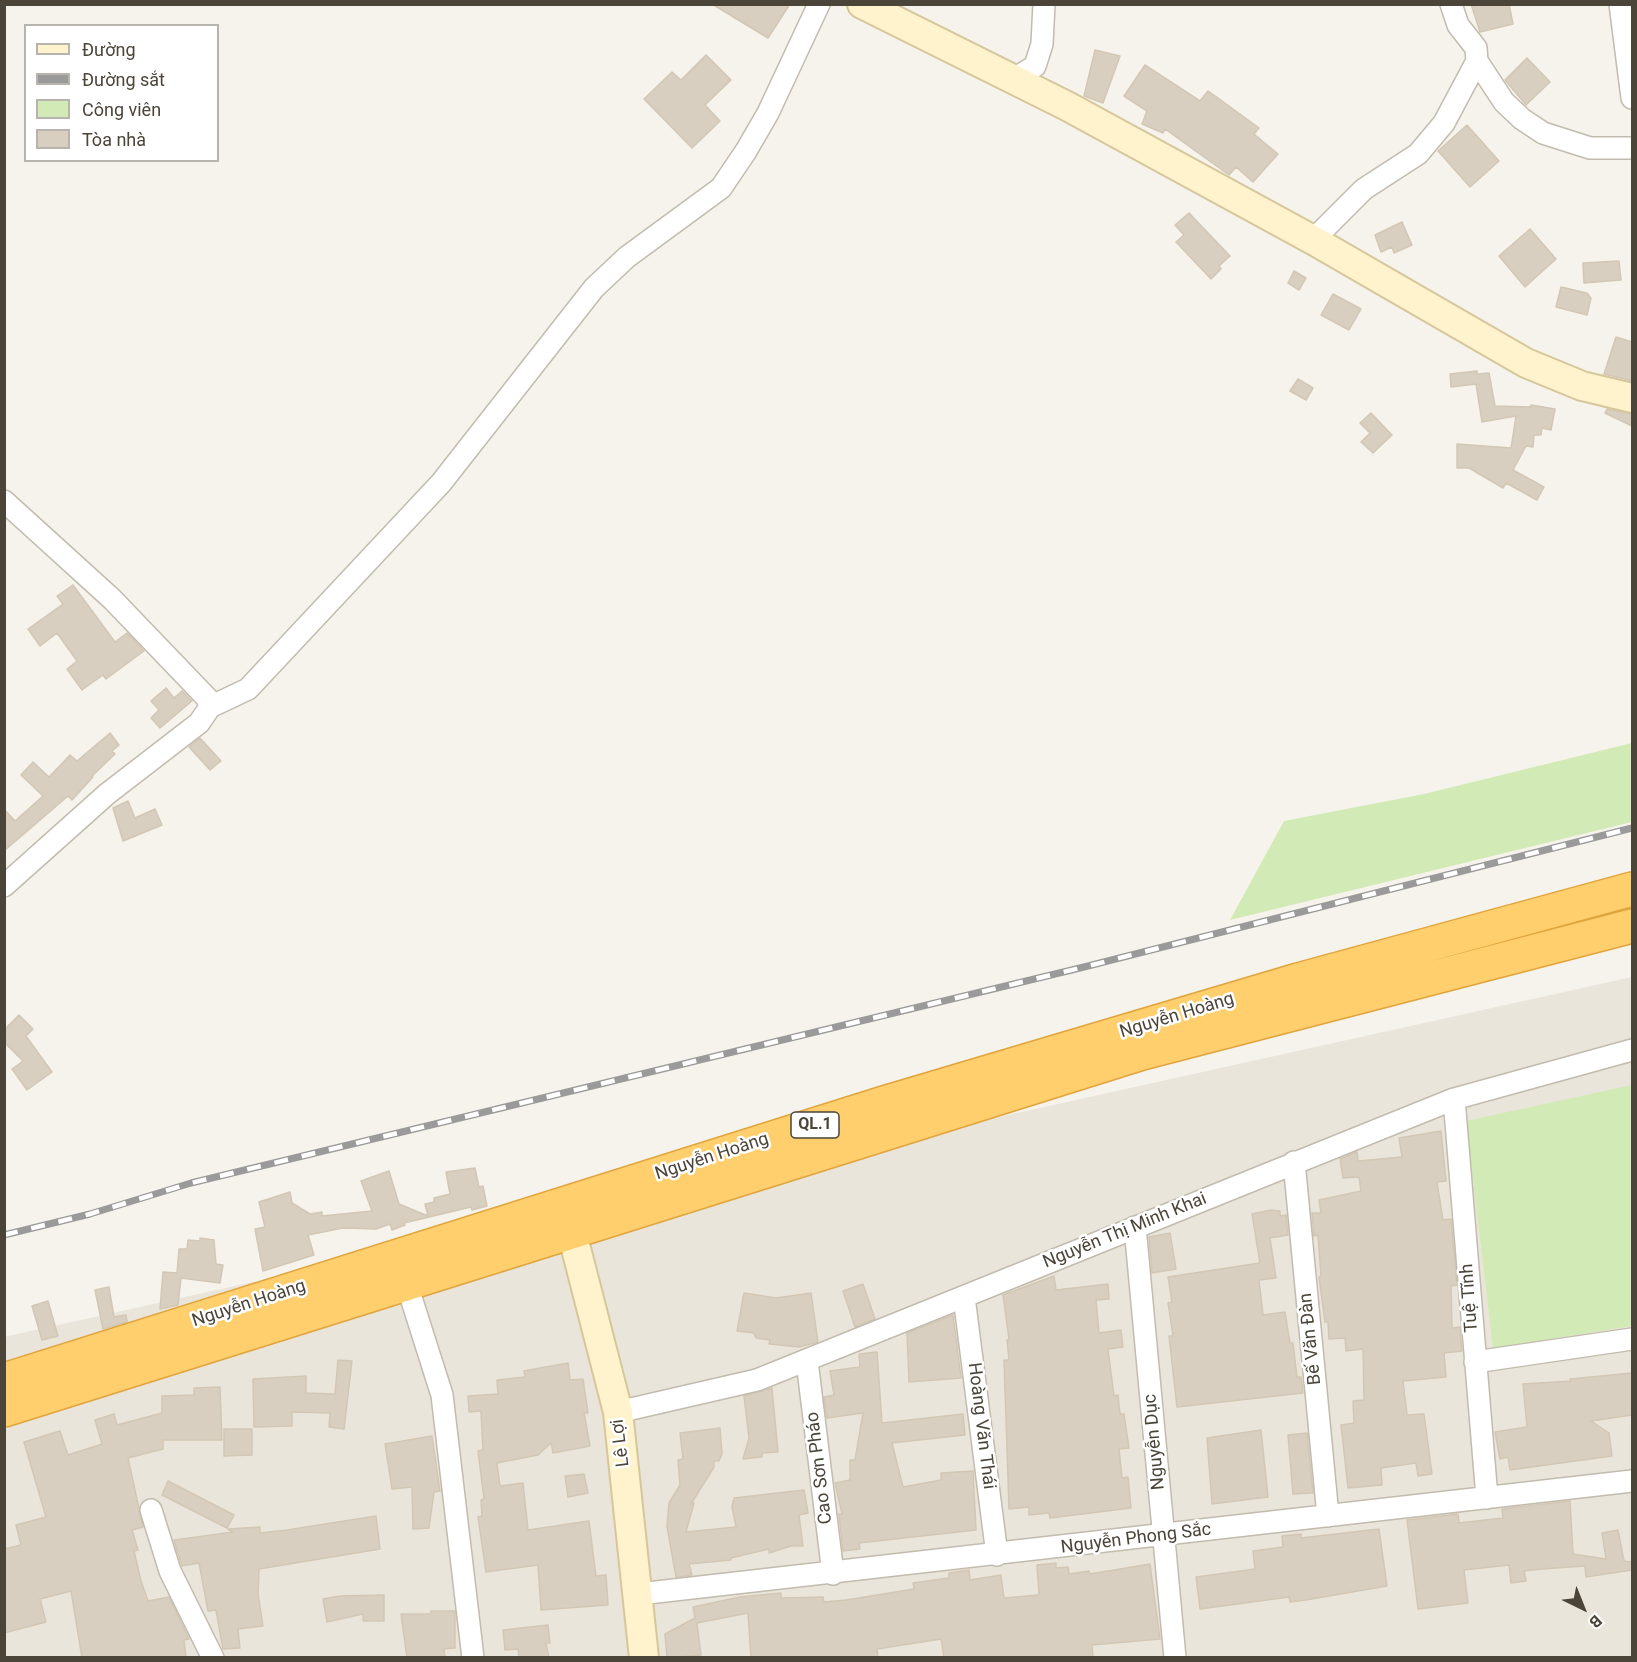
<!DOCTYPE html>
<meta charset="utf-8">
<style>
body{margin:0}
#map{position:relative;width:1637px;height:1662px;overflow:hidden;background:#f6f3ec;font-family:Roboto,sans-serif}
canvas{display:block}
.frame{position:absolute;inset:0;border:6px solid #4b4439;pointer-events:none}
.legend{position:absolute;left:24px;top:24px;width:195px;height:138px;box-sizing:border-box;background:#fff;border:2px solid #b7b4b0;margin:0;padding:8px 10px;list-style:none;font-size:18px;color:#4b4439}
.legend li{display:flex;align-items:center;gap:12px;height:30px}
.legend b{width:30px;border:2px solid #b7b4b0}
.north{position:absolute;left:1553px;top:1578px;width:60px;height:60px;-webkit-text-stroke:4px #fff;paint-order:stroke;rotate:137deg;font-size:16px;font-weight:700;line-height:24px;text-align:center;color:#4b4439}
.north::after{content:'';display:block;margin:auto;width:21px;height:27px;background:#4b4439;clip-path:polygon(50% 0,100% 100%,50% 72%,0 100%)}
</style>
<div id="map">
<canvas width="1637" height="1662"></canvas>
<div class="frame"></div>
<ul class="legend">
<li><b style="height:8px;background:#fff3cd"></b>Đường</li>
<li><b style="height:8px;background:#9a9a9a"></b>Đường sắt</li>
<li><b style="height:16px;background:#d2eab5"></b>Công viên</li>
<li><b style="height:16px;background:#d8cfc1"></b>Tòa nhà</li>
</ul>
<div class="north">B</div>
</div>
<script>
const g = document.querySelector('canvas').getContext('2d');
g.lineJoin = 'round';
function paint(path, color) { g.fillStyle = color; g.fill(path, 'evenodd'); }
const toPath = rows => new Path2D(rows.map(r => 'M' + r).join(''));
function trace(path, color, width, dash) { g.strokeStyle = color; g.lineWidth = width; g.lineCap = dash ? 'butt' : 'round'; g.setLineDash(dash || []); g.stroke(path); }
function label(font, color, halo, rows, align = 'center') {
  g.font = font + ' Roboto,sans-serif'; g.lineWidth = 5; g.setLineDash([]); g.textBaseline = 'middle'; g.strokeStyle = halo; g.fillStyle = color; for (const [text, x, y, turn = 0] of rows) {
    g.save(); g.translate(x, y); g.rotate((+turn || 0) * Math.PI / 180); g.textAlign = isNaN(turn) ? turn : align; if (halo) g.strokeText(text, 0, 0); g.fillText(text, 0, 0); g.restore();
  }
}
const residential = toPath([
 [1632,977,1632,1657,5,1657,4,1337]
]);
const green = toPath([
 [1632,743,1632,822,1230,920,1284,821,1424,794],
 [1632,1085,1632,1326,1493,1348,1466,1121]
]);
const building = toPath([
 [712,4,790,4,768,38,712,4],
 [1471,4,1509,4,1513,24,1480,32,1471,4],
 [1095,50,1120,56,1103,103,1084,96,1095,50],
 [706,55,731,80,705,105,720,121,692,148,644,99,672,72,681,80,706,55],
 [1527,58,1550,82,1526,105,1505,80,1527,58],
 [1145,65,1200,101,1208,91,1218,98,1259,128,1254,134,1278,154,1253,182,1236,167,1229,175,1165,129,1163,133,1142,124,1147,111,1124,96,1145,65],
 [1467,125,1499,161,1470,187,1438,151,1467,125],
 [1189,213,1230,256,1219,266,1221,269,1211,279,1176,242,1184,235,1175,225,1189,213],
 [1402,222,1412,245,1394,253,1392,247,1381,252,1375,235,1402,222],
 [1530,229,1556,259,1525,287,1499,256,1530,229],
 [1619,261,1621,280,1584,283,1583,263,1619,261],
 [1294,271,1306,278,1299,290,1288,283,1294,271],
 [1561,287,1587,293,1591,298,1587,315,1556,307,1561,287],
 [1333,294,1361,309,1349,330,1321,315,1333,294],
 [1616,337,1632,342,1632,381,1604,374,1616,337],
 [1477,371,1477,374,1489,373,1495,406,1531,407,1531,405,1555,409,1551,430,1542,428,1541,435,1534,435,1533,447,1526,446,1513,470,1544,487,1537,500,1506,483,1503,488,1469,468,1457,468,1457,444,1511,448,1516,416,1482,422,1476,384,1451,387,1450,374,1477,371],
 [1298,379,1313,388,1306,400,1290,391,1298,379],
 [1607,409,1632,414,1632,426,1605,413,1607,409],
 [1371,413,1392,435,1373,453,1361,442,1370,433,1360,423,1371,413],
 [73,585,115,642,127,633,144,651,106,679,103,675,82,690,67,669,77,661,57,633,40,646,28,629,63,604,57,596,73,585],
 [166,688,174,698,182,691,192,701,160,728,151,718,159,710,151,701,166,688],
 [110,733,119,745,112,751,115,754,92,776,93,777,72,800,68,796,4,851,4,809,15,821,43,796,21,775,33,762,49,777,70,755,77,761,110,733],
 [200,738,221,761,210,770,189,747,200,738],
 [128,801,135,818,155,809,162,825,123,841,113,808,128,801],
 [19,1015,33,1029,26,1036,52,1072,27,1090,12,1069,23,1061,4,1042,4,1030,19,1015],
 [1441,1131,1446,1181,1437,1182,1443,1220,1451,1219,1457,1285,1451,1286,1452,1328,1460,1327,1462,1351,1444,1353,1446,1377,1403,1381,1407,1415,1424,1414,1432,1474,1418,1476,1416,1463,1381,1468,1382,1485,1348,1488,1341,1425,1354,1423,1353,1401,1364,1400,1363,1349,1346,1351,1345,1338,1329,1339,1328,1322,1325,1322,1320,1285,1319,1277,1321,1276,1318,1235,1314,1236,1312,1213,1321,1213,1319,1200,1361,1191,1359,1177,1343,1178,1340,1159,1357,1152,1358,1161,1402,1157,1399,1138,1441,1131],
 [475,1168,479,1187,483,1186,487,1206,472,1210,471,1207,404,1223,405,1225,392,1230,390,1224,376,1229,343,1228,308,1235,314,1255,263,1271,255,1229,265,1227,259,1202,290,1192,292,1203,310,1214,322,1212,322,1216,372,1211,361,1181,389,1171,399,1204,428,1216,425,1204,434,1202,434,1198,450,1194,446,1172,475,1168],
 [1271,1210,1280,1211,1280,1216,1286,1215,1288,1235,1270,1238,1276,1278,1259,1280,1263,1315,1285,1312,1290,1343,1293,1343,1297,1377,1301,1377,1303,1393,1177,1407,1169,1336,1173,1336,1168,1303,1172,1302,1168,1277,1260,1263,1252,1214,1271,1210],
 [1170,1233,1176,1269,1152,1273,1149,1237,1170,1233],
 [200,1238,214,1240,216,1264,223,1265,220,1283,181,1278,178,1305,160,1309,163,1272,177,1273,179,1249,187,1249,188,1240,200,1241,200,1238],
 [1054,1276,1056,1290,1108,1284,1109,1299,1096,1300,1099,1333,1121,1330,1123,1347,1108,1349,1114,1396,1118,1395,1120,1414,1124,1414,1129,1448,1119,1449,1122,1478,1128,1477,1131,1508,1050,1518,1049,1513,1029,1515,1029,1507,1009,1509,1004,1360,1009,1360,1007,1340,1009,1339,1003,1295,1054,1276],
 [863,1284,875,1319,855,1327,843,1291,863,1284],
 [109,1287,114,1317,126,1315,127,1322,103,1329,95,1290,109,1287],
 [744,1293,776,1298,811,1293,818,1342,799,1347,769,1344,770,1340,756,1338,754,1333,737,1331,744,1293],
 [48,1301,58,1336,42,1340,32,1306,48,1301],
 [953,1315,961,1378,909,1382,907,1333,953,1315],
 [877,1352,882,1423,963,1414,965,1435,892,1443,903,1487,941,1480,941,1473,973,1471,976,1530,859,1543,860,1549,843,1551,839,1514,842,1514,835,1483,850,1480,850,1460,855,1460,863,1413,827,1418,824,1397,834,1395,830,1371,860,1367,859,1354,877,1352],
 [338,1360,352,1361,344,1429,329,1427,330,1413,292,1412,292,1426,254,1427,253,1379,306,1376,306,1393,335,1394,338,1360],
 [568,1363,570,1380,583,1379,588,1413,584,1413,590,1446,553,1453,551,1443,538,1455,497,1463,500,1486,523,1483,528,1530,589,1521,596,1576,606,1575,608,1605,541,1610,538,1565,486,1572,478,1517,482,1516,481,1500,484,1499,478,1451,483,1450,481,1411,469,1412,468,1396,498,1394,497,1380,525,1377,524,1371,568,1363],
 [1632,1373,1632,1415,1591,1421,1609,1433,1612,1456,1510,1470,1508,1457,1500,1459,1495,1432,1527,1427,1523,1384,1571,1381,1570,1379,1632,1373],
 [220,1387,222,1440,163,1440,163,1449,128,1458,143,1527,132,1530,138,1550,134,1551,141,1581,148,1601,169,1597,189,1639,184,1640,186,1658,82,1658,71,1591,40,1599,46,1622,4,1633,4,1549,21,1545,16,1525,46,1517,24,1442,60,1431,68,1455,102,1444,95,1420,114,1414,117,1425,162,1413,162,1396,194,1395,194,1388,220,1387],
 [772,1388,778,1452,762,1453,762,1457,743,1459,749,1438,744,1396,772,1388],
 [720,1428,722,1454,719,1461,714,1461,714,1467,691,1504,694,1503,686,1532,736,1527,732,1507,734,1498,804,1490,808,1513,799,1515,803,1546,791,1546,769,1553,769,1549,731,1558,731,1560,689,1564,692,1575,676,1577,667,1526,669,1503,680,1485,678,1460,683,1459,680,1433,720,1428],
 [224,1429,252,1429,252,1455,224,1456,224,1429],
 [1261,1430,1268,1497,1212,1504,1207,1438,1261,1430],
 [1307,1433,1313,1493,1293,1494,1288,1435,1307,1433],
 [432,1436,440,1491,434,1492,429,1528,413,1529,412,1487,392,1489,385,1444,432,1436],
 [584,1474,588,1493,568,1497,565,1476,584,1474],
 [168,1481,234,1515,227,1528,162,1495,168,1481],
 [1570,1501,1573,1554,1606,1559,1602,1533,1618,1530,1624,1561,1632,1562,1632,1570,1586,1577,1585,1566,1542,1569,1524,1571,1526,1581,1511,1583,1509,1565,1464,1570,1468,1603,1418,1609,1407,1520,1458,1514,1459,1523,1503,1518,1502,1509,1570,1501],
 [376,1516,380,1549,259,1569,258,1594,263,1626,238,1629,240,1648,223,1649,216,1610,208,1611,199,1563,182,1566,174,1540,233,1532,228,1529,260,1527,260,1533,287,1530,376,1516],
 [1379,1529,1387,1586,1306,1600,1290,1602,1289,1597,1200,1609,1196,1577,1255,1569,1253,1551,1283,1547,1282,1536,1301,1534,1301,1538,1379,1529],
 [1056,1563,1056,1568,1068,1567,1069,1574,1089,1571,1090,1574,1150,1564,1160,1639,1092,1645,1093,1658,944,1658,941,1639,877,1649,878,1658,751,1658,748,1613,697,1623,701,1655,667,1658,665,1634,695,1618,693,1607,740,1597,781,1593,781,1598,823,1597,824,1602,846,1600,914,1589,913,1583,949,1578,949,1573,969,1570,970,1580,1001,1575,1004,1598,1039,1595,1037,1565,1056,1563],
 [384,1595,384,1621,363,1621,363,1614,327,1622,323,1599,340,1596,384,1595],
 [431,1611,455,1611,455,1648,444,1649,445,1658,407,1658,401,1614,431,1614,431,1611],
 [548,1625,550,1643,546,1643,549,1658,519,1658,518,1649,505,1650,503,1630,548,1625]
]);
const street = toPath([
 [1620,4,1632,98],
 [1477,61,1504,102,1522,119,1543,133,1590,148,1632,148],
 [1014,79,1035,66,1042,44,1044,4],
 [1313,240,1364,189,1418,154,1444,123,1477,61,1476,48,1458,25,1451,4],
 [4,501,112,599,207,698,210,707,199,723,107,794,4,886],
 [210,707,248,689,441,483,594,288,627,257,721,188,746,151,768,113,819,4],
 [1454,1099,1487,1498],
 [1294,1162,1328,1516],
 [1135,1227,1175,1658],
 [407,1285,442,1395,473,1658],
 [964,1297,997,1555],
 [807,1361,833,1574],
 [1475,1362,1632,1339],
 [618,1412,757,1380,1454,1099,1632,1050],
 [151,1510,170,1571,213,1658],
 [639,1594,1632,1481]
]);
const secondary = toPath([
 [862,4,1067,106,1313,240,1526,363,1582,386,1632,398],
 [572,1233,618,1412,644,1658]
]);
const highway = toPath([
 [4,1380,884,1103,1298,980,1632,889],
 [4,1410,1142,1053,1632,926]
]);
const rail = toPath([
 [4,1235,90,1214,191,1183,1084,967,1632,828]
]);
const shields = [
 [815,1125,48]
];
const shieldNames = [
 ["QL.1",815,1125]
];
const streetNames = [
 ["Nguyễn Hoàng",1177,1016,-17],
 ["Nguyễn Hoàng",712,1157,-18],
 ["Nguyễn Thị Minh Khai",1125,1231,-22],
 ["Tuệ Tĩnh",1470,1298,-94],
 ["Nguyễn Hoàng",249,1304,-18],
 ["Bế Văn Đàn",1311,1339,-96],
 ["Hoàng Văn Thái",981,1426,83],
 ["Nguyễn Dục",1155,1442,-95],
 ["Lê Lợi",621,1443,-97],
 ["Cao Sơn Pháo",820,1468,-97],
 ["Nguyễn Phong Sắc",1136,1539,-7]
];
paint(residential, '#eae5da');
paint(green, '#d2eab5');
paint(building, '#d8cfc1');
trace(building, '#d3c7b4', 1.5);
trace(street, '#c2bbae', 24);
trace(secondary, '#d6c79b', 32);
trace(highway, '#e0a43c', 36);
trace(street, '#fff', 21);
trace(secondary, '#fff3cd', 28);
trace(highway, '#ffcf6e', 33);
trace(rail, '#9a9a9a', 7);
trace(rail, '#fff', 4.5, [14]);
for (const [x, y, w] of shields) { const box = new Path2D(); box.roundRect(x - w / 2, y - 13, w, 26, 4.5); g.fillStyle = '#fff'; g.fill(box); trace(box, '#4b4439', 1.5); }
label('bold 16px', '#4b4439', null, shieldNames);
label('18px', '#4b4439', '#fff', streetNames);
</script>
